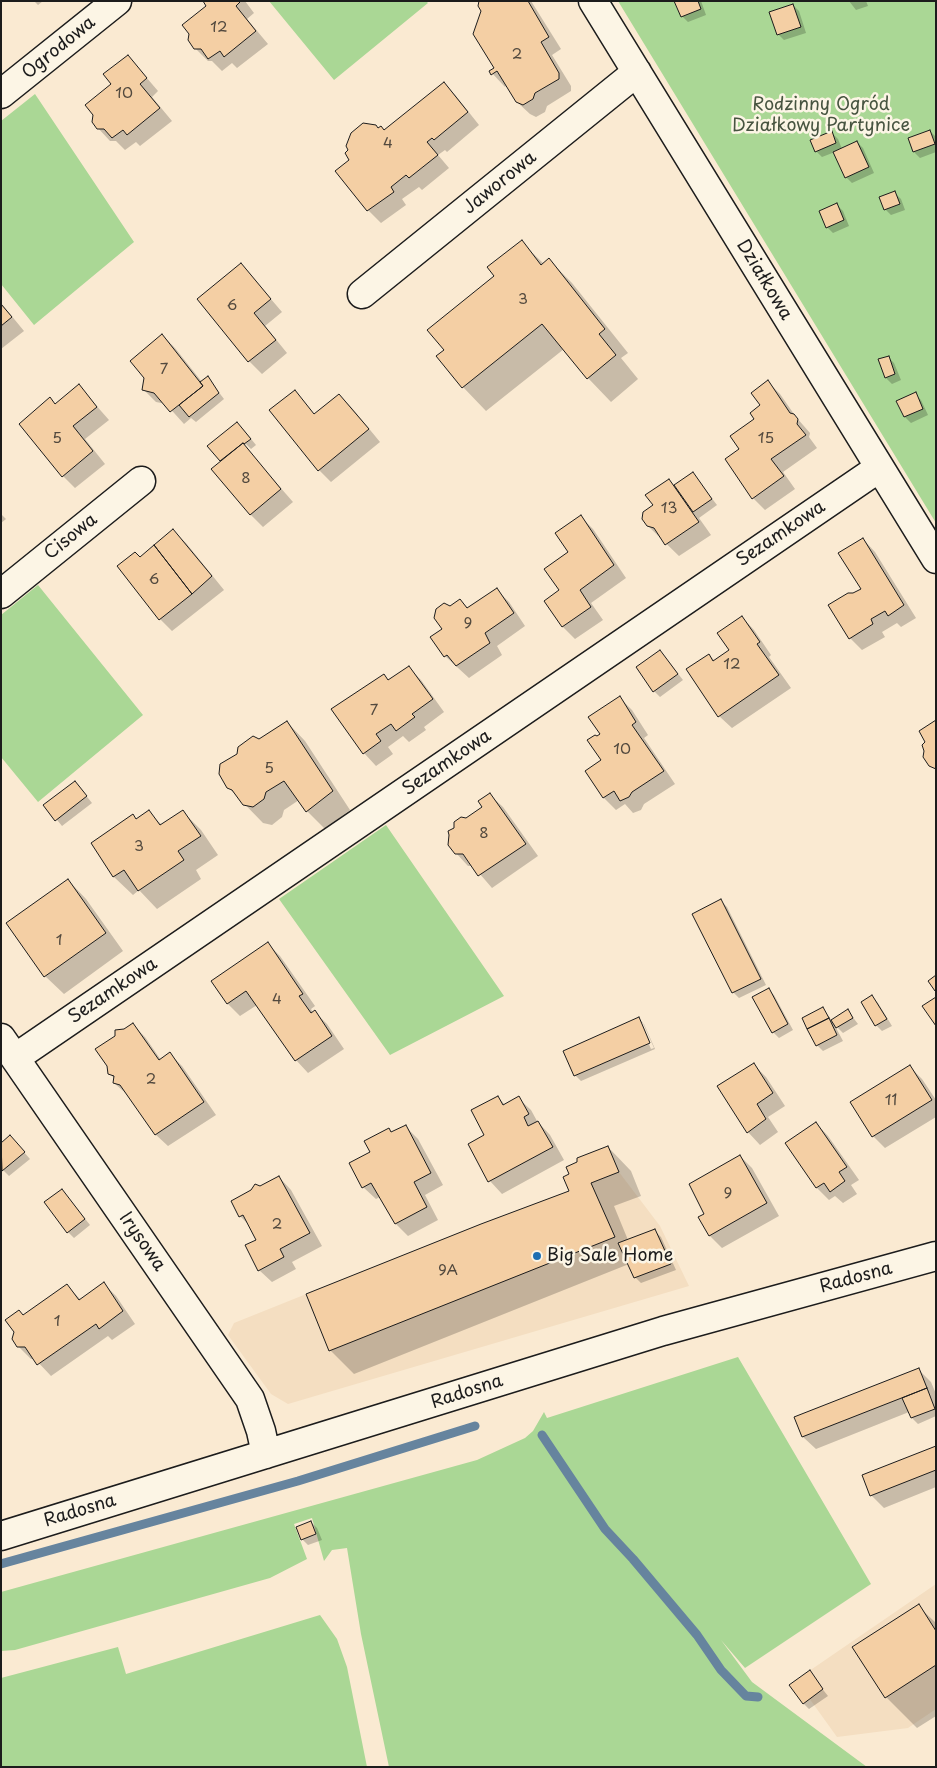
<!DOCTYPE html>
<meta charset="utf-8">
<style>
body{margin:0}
#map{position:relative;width:937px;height:1768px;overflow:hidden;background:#faead2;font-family:"Playpen Sans",sans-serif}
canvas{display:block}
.frame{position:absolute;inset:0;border:2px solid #1c1c1c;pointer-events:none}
</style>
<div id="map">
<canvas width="937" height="1768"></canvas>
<div class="frame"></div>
</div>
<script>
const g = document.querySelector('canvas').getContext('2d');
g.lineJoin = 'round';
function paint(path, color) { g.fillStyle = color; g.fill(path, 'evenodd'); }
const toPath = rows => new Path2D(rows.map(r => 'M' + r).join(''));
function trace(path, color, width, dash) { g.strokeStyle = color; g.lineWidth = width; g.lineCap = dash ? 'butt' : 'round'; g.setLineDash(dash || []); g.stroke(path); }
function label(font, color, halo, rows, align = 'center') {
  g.font = font + ' "Playpen Sans",sans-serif'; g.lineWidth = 5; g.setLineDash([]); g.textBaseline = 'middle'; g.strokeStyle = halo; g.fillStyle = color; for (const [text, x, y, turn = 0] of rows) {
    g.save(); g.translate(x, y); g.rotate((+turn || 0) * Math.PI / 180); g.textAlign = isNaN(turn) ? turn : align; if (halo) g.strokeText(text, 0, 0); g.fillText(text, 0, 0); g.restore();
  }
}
const built = toPath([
 [608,1146,619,1172,660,1226,689,1286,288,1404,271,1394,228,1335,234,1323,481,1224,569,1191,563,1177,569,1174,566,1167,577,1162,577,1158],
 [936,1584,936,1709,908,1728,837,1737,796,1680]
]);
const green = toPath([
 [269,1,426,1,428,3,334,80],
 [618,1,936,1,936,523],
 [35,94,134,242,34,325,1,284,1,121],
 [38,585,143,715,38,802,1,757,1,615],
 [386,825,504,996,390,1055,279,899],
 [738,1357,871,1584,745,1668,721,1640,752,1682,867,1767,389,1767,361,1634,347,1548,332,1550,324,1561,312,1518,294,1524,307,1559,270,1578,15,1650,1,1651,1,1592,477,1460,525,1438,533,1431,544,1412,547,1418],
 [320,1615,337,1639,347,1667,367,1767,1,1767,1,1678,118,1647,126,1674]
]);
const shadow = toPath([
 [34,1,43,1,38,5],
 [204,1,245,1,254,13,247,19,268,44,237,68,232,63,222,71,212,61,208,61,195,48,208,6],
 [480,1,531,1,561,49,552,55,571,86,571,91,547,106,545,112,536,117,530,114,517,102,507,85,505,87,491,72,496,68],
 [676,1,701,1,706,15,688,22,682,16],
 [849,1,866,1,868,6,856,10],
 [793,5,799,11,806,33,784,40,778,34],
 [128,56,158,91,152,97,172,121,140,146,136,142,125,150,116,141,110,141,98,128,113,84],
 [444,83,456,96,479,125,447,152,445,150,438,155,449,168,422,190,419,187,402,199,406,205,381,223,368,210,337,171,351,160,379,129,385,131],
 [930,131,936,137,936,152,920,158,914,152],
 [832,133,838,139,842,149,857,142,863,148,874,173,852,183,846,177,835,152,822,157,816,151],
 [895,193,901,199,905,210,891,215,885,209],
 [837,205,843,211,849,226,833,233,827,227],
 [521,242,544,264,549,260,572,283,628,353,621,358,638,379,611,402,588,378,564,349,486,411,463,387,446,351,496,276],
 [241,264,282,312,265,326,287,353,262,374,249,361,198,299],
 [1,303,24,331,1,349],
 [162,335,175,348,202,382,208,378,224,399,196,422,191,418,184,424,166,404,156,402,144,390],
 [888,357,894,363,901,380,892,384,886,378],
 [768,382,780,394,796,417,810,433,809,437,817,448,783,472,795,489,765,510,753,498,741,449,762,406],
 [79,386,109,420,85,439,105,464,75,488,63,476,56,405],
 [294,392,315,415,339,395,352,408,380,442,331,482,319,470],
 [915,394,921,400,928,415,911,423,905,417],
 [243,429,256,445,251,449,246,444,244,446,293,502,263,527,251,515,213,469,222,461,209,446],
 [693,474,717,505,699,518,711,535,679,556,648,526,654,506,669,480,675,486],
 [1,514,6,519,1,523],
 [581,517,593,529,626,578,591,603,603,620,575,639,563,627,545,601,561,590],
 [173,531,186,543,224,590,172,631,160,619,140,558],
 [863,539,875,552,916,618,901,627,897,623,882,632,885,637,862,650,850,638,862,589],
 [497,590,509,602,525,626,497,646,502,655,469,678,445,656,443,630,450,607,460,600,469,609],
 [742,617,754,630,771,655,769,657,791,688,732,728,719,716,709,655,715,661,730,651],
 [660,651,683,680,660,697,654,691],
 [409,668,421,680,444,712,424,727,426,730,409,742,403,736,388,747,393,754,376,766,364,753,384,676,389,680],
 [619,697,632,710,648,735,644,738,675,784,644,804,641,810,633,813,625,804,616,810,604,798,603,760,597,738,602,734],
 [287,722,305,741,350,810,325,829,307,811,299,800,284,810,282,817,272,825,263,823,228,787],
 [80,788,92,803,62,826,45,805],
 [490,795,503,807,538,856,492,888,473,866,468,866,456,853,455,828,483,808],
 [182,811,201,830,218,855,196,870,201,879,157,909,139,890,133,895,114,877,92,843,137,820,148,812,162,825],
 [68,880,86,899,123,951,64,994,45,976],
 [721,901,727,907,766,985,739,998,733,992],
 [268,944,280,956,315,1006,311,1009,313,1013,315,1012,327,1024,344,1049,308,1073,296,1060,257,1005,240,1016,228,1004,212,981],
 [768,989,774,995,793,1030,779,1038,773,1032],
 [872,997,878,1003,892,1026,882,1031,876,1025],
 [823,1009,832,1021,848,1011,858,1024,843,1033,834,1024,843,1041,823,1051,817,1045,803,1019],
 [638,1018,644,1024,655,1049,581,1081,575,1075],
 [640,1023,643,1023,654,1048,651,1049],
 [133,1025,145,1037,161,1060,170,1054,182,1066,216,1115,168,1146,155,1134,129,1096,114,1083,115,1079,109,1073,124,1031],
 [754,1065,766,1077,785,1106,768,1117,778,1132,760,1145,748,1132,719,1087],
 [909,1066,922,1079,936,1100,936,1117,885,1148,873,1136],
 [498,1097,505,1105,518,1098,531,1110,537,1121,550,1135,564,1160,502,1194,490,1181,470,1144,486,1136],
 [816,1123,828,1136,859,1180,851,1185,857,1194,843,1203,835,1196,829,1200,817,1188],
 [405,1126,418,1139,443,1185,425,1195,438,1220,408,1236,396,1224,380,1197,376,1199,363,1187,371,1152,389,1129,392,1133],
 [16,1143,30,1159,9,1176,1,1168,1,1144],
 [608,1147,631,1171,641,1196,614,1206,628,1240,655,1231,661,1237,676,1270,641,1283,635,1277,629,1264,354,1374,330,1350,571,1192,570,1175],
 [740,1156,752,1168,779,1216,722,1248,710,1236,706,1214],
 [279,1177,291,1190,322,1246,292,1262,296,1269,272,1282,259,1270,258,1240,251,1227,240,1216,260,1187],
 [67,1196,90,1225,74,1238,68,1232],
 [104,1284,116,1296,135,1324,112,1340,108,1336,51,1376,35,1359,31,1359,18,1346,24,1316,67,1286,81,1300],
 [918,1369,931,1382,936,1394,936,1416,918,1424,912,1418,909,1412,816,1449,803,1437,796,1418],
 [936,1447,936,1487,884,1508,871,1495],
 [311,1522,317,1528,322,1540,308,1545,302,1539],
 [918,1606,936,1623,936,1716,917,1728,886,1697],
 [809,1672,828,1696,809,1709,803,1703]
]);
const stream = toPath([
 [542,1435,605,1529,633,1559,697,1635,721,1670,746,1696,758,1697],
 [1,1564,298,1481,475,1426]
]);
const building = toPath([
 [203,1,241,1,236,6,256,31,224,57,220,51,208,59,201,49,194,49,188,40,189,34,182,25,206,6,203,1],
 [479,1,528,1,549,37,541,42,559,73,559,79,535,93,533,99,523,105,516,102,497,71,491,75,489,71,494,68,473,34,481,11,478,6,479,1],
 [674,1,698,1,701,9,681,17,674,1],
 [793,4,801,27,777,35,769,12,793,4],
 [128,55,147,78,140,84,160,108,127,135,123,130,112,138,104,129,97,129,92,122,93,115,85,105,111,84,103,74,128,55],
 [444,82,468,112,434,140,432,138,427,142,438,155,409,178,406,175,391,187,394,192,367,211,335,171,349,160,345,153,348,150,346,146,351,133,363,123,376,125,378,128,381,126,384,130,444,82],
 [930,130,935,144,913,152,908,138,930,130],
 [832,131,836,143,815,152,810,140,832,131],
 [857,141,869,167,845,178,833,152,857,141],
 [895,191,900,204,884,210,879,197,895,191],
 [837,203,844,220,826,228,819,211,837,203],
 [522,240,541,265,549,258,605,329,599,334,616,355,587,379,542,324,462,388,436,356,444,350,427,330,494,276,487,267,522,240],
 [241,263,271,299,254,313,276,340,248,362,197,299,241,263],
 [1,304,12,317,1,326,1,304],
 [162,334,203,386,170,412,154,393,142,390,144,378,130,361,162,334],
 [889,356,895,374,885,378,878,359,889,356],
 [208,376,219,393,189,417,179,405,203,386,200,382,208,376],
 [768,380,790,413,794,414,798,419,797,424,806,435,771,459,784,476,752,499,725,459,739,449,730,436,754,419,750,413,760,405,751,393,768,380],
 [79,384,97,407,73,426,93,451,62,477,19,424,50,397,55,404,79,384],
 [295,390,314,414,339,394,369,429,318,471,269,410,295,390],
 [916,392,923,409,904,417,896,401,916,392],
 [237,422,251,439,244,444,243,443,220,461,207,446,237,422],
 [243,443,281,489,250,515,211,469,243,443],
 [693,472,712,499,693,512,674,485,693,472],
 [669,479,699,522,665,545,654,528,647,526,642,519,643,512,653,505,645,495,669,479],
 [581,515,614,565,580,590,591,607,562,627,544,601,559,590,544,569,568,552,555,533,581,515],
 [173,529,212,576,192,594,154,545,173,529],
 [863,538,904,605,888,616,885,611,871,619,873,624,849,639,828,605,848,593,853,593,861,589,838,553,863,538],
 [154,545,192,594,159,620,117,566,135,552,140,557,154,545],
 [497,588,514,613,485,633,490,643,456,666,447,655,444,657,430,637,442,629,434,618,436,609,444,603,450,606,460,599,467,608,497,588],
 [742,616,760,642,757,644,779,675,718,717,686,669,709,654,713,661,729,650,717,633,742,616],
 [660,650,678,674,653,692,636,667,660,650],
 [409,666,433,699,412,714,415,717,396,731,391,724,376,734,381,741,363,754,331,709,384,674,388,680,409,666],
 [620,696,636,722,632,725,664,771,632,792,629,797,620,801,614,791,603,798,585,771,601,760,587,740,595,735,597,736,600,734,588,717,620,696],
 [936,720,936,769,929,766,923,757,924,751,922,745,925,742,919,731,936,720],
 [287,721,333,791,306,812,284,781,266,792,264,799,253,807,243,805,232,790,227,788,219,774,220,764,237,754,238,747,253,736,259,739,287,721],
 [75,781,87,796,55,821,43,805,75,781],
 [490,793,526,844,478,876,463,854,455,854,448,845,449,835,448,831,454,828,454,822,461,817,466,818,482,807,478,801,490,793],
 [149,810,160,825,183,810,201,836,178,851,184,860,138,891,124,870,113,877,91,843,133,814,136,819,149,810],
 [68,879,106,933,44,977,6,923,68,879],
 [721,899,761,979,732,993,692,914,721,899],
 [268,942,303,994,299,996,311,1013,315,1010,332,1036,295,1061,246,991,227,1004,211,981,268,942],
 [936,975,936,990,935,991,928,981,936,975],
 [769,988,788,1024,772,1033,752,997,769,988],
 [872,995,887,1019,875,1026,861,1002,872,995],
 [936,997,936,1026,922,1006,936,997],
 [823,1007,829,1018,807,1029,802,1018,823,1007],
 [848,1009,853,1018,836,1028,831,1020,848,1009],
 [639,1017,650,1043,574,1076,563,1051,639,1017],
 [829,1018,837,1035,816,1046,807,1029,829,1018],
 [133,1023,159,1060,170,1052,204,1102,155,1135,120,1085,113,1083,114,1076,108,1074,107,1066,95,1049,115,1036,115,1030,124,1029,133,1023],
 [754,1063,773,1093,757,1104,766,1119,747,1133,717,1086,754,1063],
 [910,1065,932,1100,872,1137,850,1102,910,1065],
 [498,1096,503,1105,519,1096,529,1114,524,1117,528,1126,538,1121,553,1147,488,1182,468,1144,484,1135,471,1110,498,1096],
 [816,1122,847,1167,839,1172,845,1181,830,1192,824,1183,816,1188,785,1143,816,1122],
 [406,1125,431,1173,414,1182,427,1207,395,1224,371,1183,362,1188,349,1163,370,1152,364,1141,389,1128,391,1132,406,1125],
 [10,1135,25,1152,2,1171,1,1143,10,1135],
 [608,1146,619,1172,591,1183,615,1237,329,1351,306,1294,481,1224,569,1191,563,1177,569,1174,566,1167,577,1162,577,1158,608,1146],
 [740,1155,767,1203,709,1236,698,1217,704,1214,689,1184,740,1155],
 [279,1176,310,1233,280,1249,284,1257,258,1271,245,1245,256,1240,243,1215,239,1217,231,1201,251,1190,255,1184,260,1186,279,1176],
 [62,1189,85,1219,67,1233,44,1202,62,1189],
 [655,1229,671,1264,634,1278,618,1243,655,1229],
 [104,1282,123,1311,99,1329,96,1324,37,1365,25,1347,17,1347,12,1339,14,1332,5,1320,19,1310,23,1315,67,1284,79,1300,104,1282],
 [919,1368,927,1388,802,1437,794,1417,919,1368],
 [927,1388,935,1409,911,1418,902,1398,927,1388],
 [936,1446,936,1470,870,1496,862,1475,936,1446],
 [311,1521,316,1534,301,1540,296,1527,311,1521],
 [919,1604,936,1631,936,1665,885,1698,852,1647,919,1604],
 [810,1670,823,1689,803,1704,789,1685,810,1670]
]);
const minor = toPath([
 [593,1,936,559],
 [1,94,117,1],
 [362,294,637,72],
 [1,594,141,481],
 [1,1038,250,1399,261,1431,266,1454],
 [15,1058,879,468],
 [1,1536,663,1331,936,1256]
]);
const markers = [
 [537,1256,5,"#1f6fb2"]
];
const numberNames = [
 ["12",219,28],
 ["2",517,55],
 ["10",124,94],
 ["4",388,144],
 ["3",523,300],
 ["6",232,306],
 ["7",164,370],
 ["5",57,439],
 ["15",766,439],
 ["8",246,479],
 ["13",669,509],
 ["6",154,580],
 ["9",468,624],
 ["12",732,665],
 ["7",374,711],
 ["10",622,750],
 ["5",269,769],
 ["8",484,834],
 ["3",139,847],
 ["1",59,941],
 ["4",277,1000],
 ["2",151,1080],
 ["11",891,1101],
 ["9",728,1194],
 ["2",277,1225],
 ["9A",448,1271],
 ["1",57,1322]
];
const streetNames = [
 ["Ogrodowa",59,48,-39],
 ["Jaworowa",500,183,-39],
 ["Działkowa",764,280,59],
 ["Sezamkowa",781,534,-34],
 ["Cisowa",71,537,-39],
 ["Sezamkowa",447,763,-34],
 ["Sezamkowa",113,991,-34],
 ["Irysowa",142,1242,55],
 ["Radosna",856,1278,-15],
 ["Radosna",467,1392,-18],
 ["Radosna",80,1511,-17]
];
const parkNames = [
 ["Rodzinny Ogród",821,105],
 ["Działkowy Partynice",821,126]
];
const poiNames = [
 ["Big Sale Home",547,1256]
];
paint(built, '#f4dec1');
paint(green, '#aad795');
paint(shadow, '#0003');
trace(stream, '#66849e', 9);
paint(building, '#f4cfa4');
trace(building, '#1c1c1c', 1);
trace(minor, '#1c1c1c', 31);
trace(minor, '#fcf5e5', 28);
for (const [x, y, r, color] of markers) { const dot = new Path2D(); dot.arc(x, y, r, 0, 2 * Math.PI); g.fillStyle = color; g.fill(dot); trace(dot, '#fcf5e5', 2); }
label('15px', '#52493e', null, numberNames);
label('18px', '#1c1c1c', '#fcf5e5', streetNames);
label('18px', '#475440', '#fcf5e5', parkNames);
label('18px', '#1c1c1c', '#fcf5e5', poiNames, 'left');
</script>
